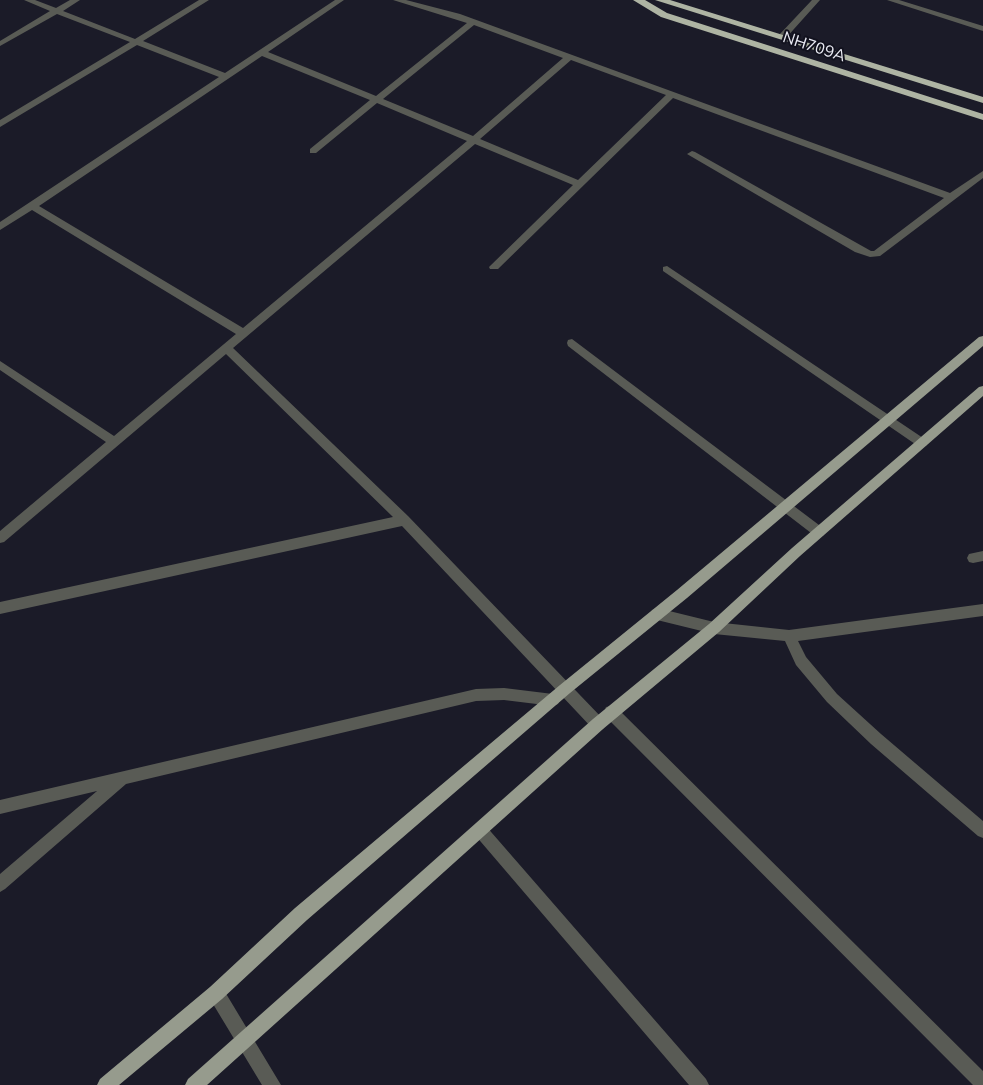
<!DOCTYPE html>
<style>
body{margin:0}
canvas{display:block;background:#1b1b28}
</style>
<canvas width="983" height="1085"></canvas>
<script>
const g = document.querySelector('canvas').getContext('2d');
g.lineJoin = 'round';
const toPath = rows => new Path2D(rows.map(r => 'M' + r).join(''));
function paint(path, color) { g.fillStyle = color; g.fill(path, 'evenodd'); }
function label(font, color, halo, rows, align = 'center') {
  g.font = font + ' Mulish,sans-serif'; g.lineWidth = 4; g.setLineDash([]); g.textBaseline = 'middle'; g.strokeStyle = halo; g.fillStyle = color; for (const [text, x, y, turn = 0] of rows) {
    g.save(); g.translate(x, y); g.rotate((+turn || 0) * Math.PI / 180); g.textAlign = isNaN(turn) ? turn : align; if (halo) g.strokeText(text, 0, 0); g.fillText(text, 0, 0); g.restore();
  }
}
const minor = toPath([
 [24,0,35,0,56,8,70,0,80,0,63,11,135,39,199,0,209,0,143,41,225,73,335,0,344,0,268,52,376,96,467,23,393,0,406,0,460,14,950,193,983,171,983,178,880,256,870,257,855,252,687,154,692,151,695,152,871,251,874,251,944,198,673,98,498,269,490,269,489,267,573,185,475,144,233,348,408,516,603,719,605,724,603,729,598,731,593,729,402,526,0,614,0,602,393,517,226,354,4,542,0,543,0,531,106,442,0,370,0,361,114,436,236,334,32,210,0,230,0,222,219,77,137,45,0,127,0,120,130,42,57,14,0,46,0,41,50,11,24,0],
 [474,25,563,58,473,136,383,99,474,25],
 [262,56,370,100,310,149,310,153,316,153,377,103,467,141,243,328,39,206,262,56],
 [571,60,666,95,578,180,480,139,571,60],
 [812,0,820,0,785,39,779,39,779,35,812,0],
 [887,0,899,0,983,26,983,31,887,0],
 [667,266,926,440,928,443,926,446,918,446,663,271,663,267,667,266],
 [572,339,823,528,825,532,823,536,815,536,568,346,567,343,568,340,572,339],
 [983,551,983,561,973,563,969,562,967,558,969,554,983,551],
 [983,604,983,616,798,641,806,657,837,694,881,734,983,821,983,838,978,836,871,744,827,702,796,665,785,641,714,634,657,620,652,618,650,614,652,610,657,608,714,622,789,630,983,604],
 [504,688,553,694,558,696,560,700,558,704,553,706,504,700,476,701,126,784,5,889,0,892,0,874,97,791,0,814,0,800,476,689,504,688],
 [611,706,616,707,983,1071,983,1085,973,1085,606,717,604,712,606,707,611,706],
 [480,823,485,825,706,1079,709,1085,689,1085,475,835,473,830,475,825,480,823],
 [216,985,222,987,281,1085,262,1085,210,999,208,993,210,987,216,985]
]);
const major = toPath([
 [983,336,983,346,687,598,570,693,307,920,222,999,119,1085,97,1085,100,1079,210,987,295,908,560,685,677,590,979,337,983,336],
 [983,386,983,396,800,556,719,632,603,729,207,1085,185,1085,188,1079,593,719,709,624,792,548,979,387,983,386]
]);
const highway = toPath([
 [633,0,645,0,667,13,983,114,983,120,661,17,633,0],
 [655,0,670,0,983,97,983,103,655,0]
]);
const farStreetnames = [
 ["NH709A",814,47,18]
];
paint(minor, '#595b55');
paint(major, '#969b8d');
paint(highway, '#aeb4a3');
label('16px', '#ebecf5', '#12121e', farStreetnames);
</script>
